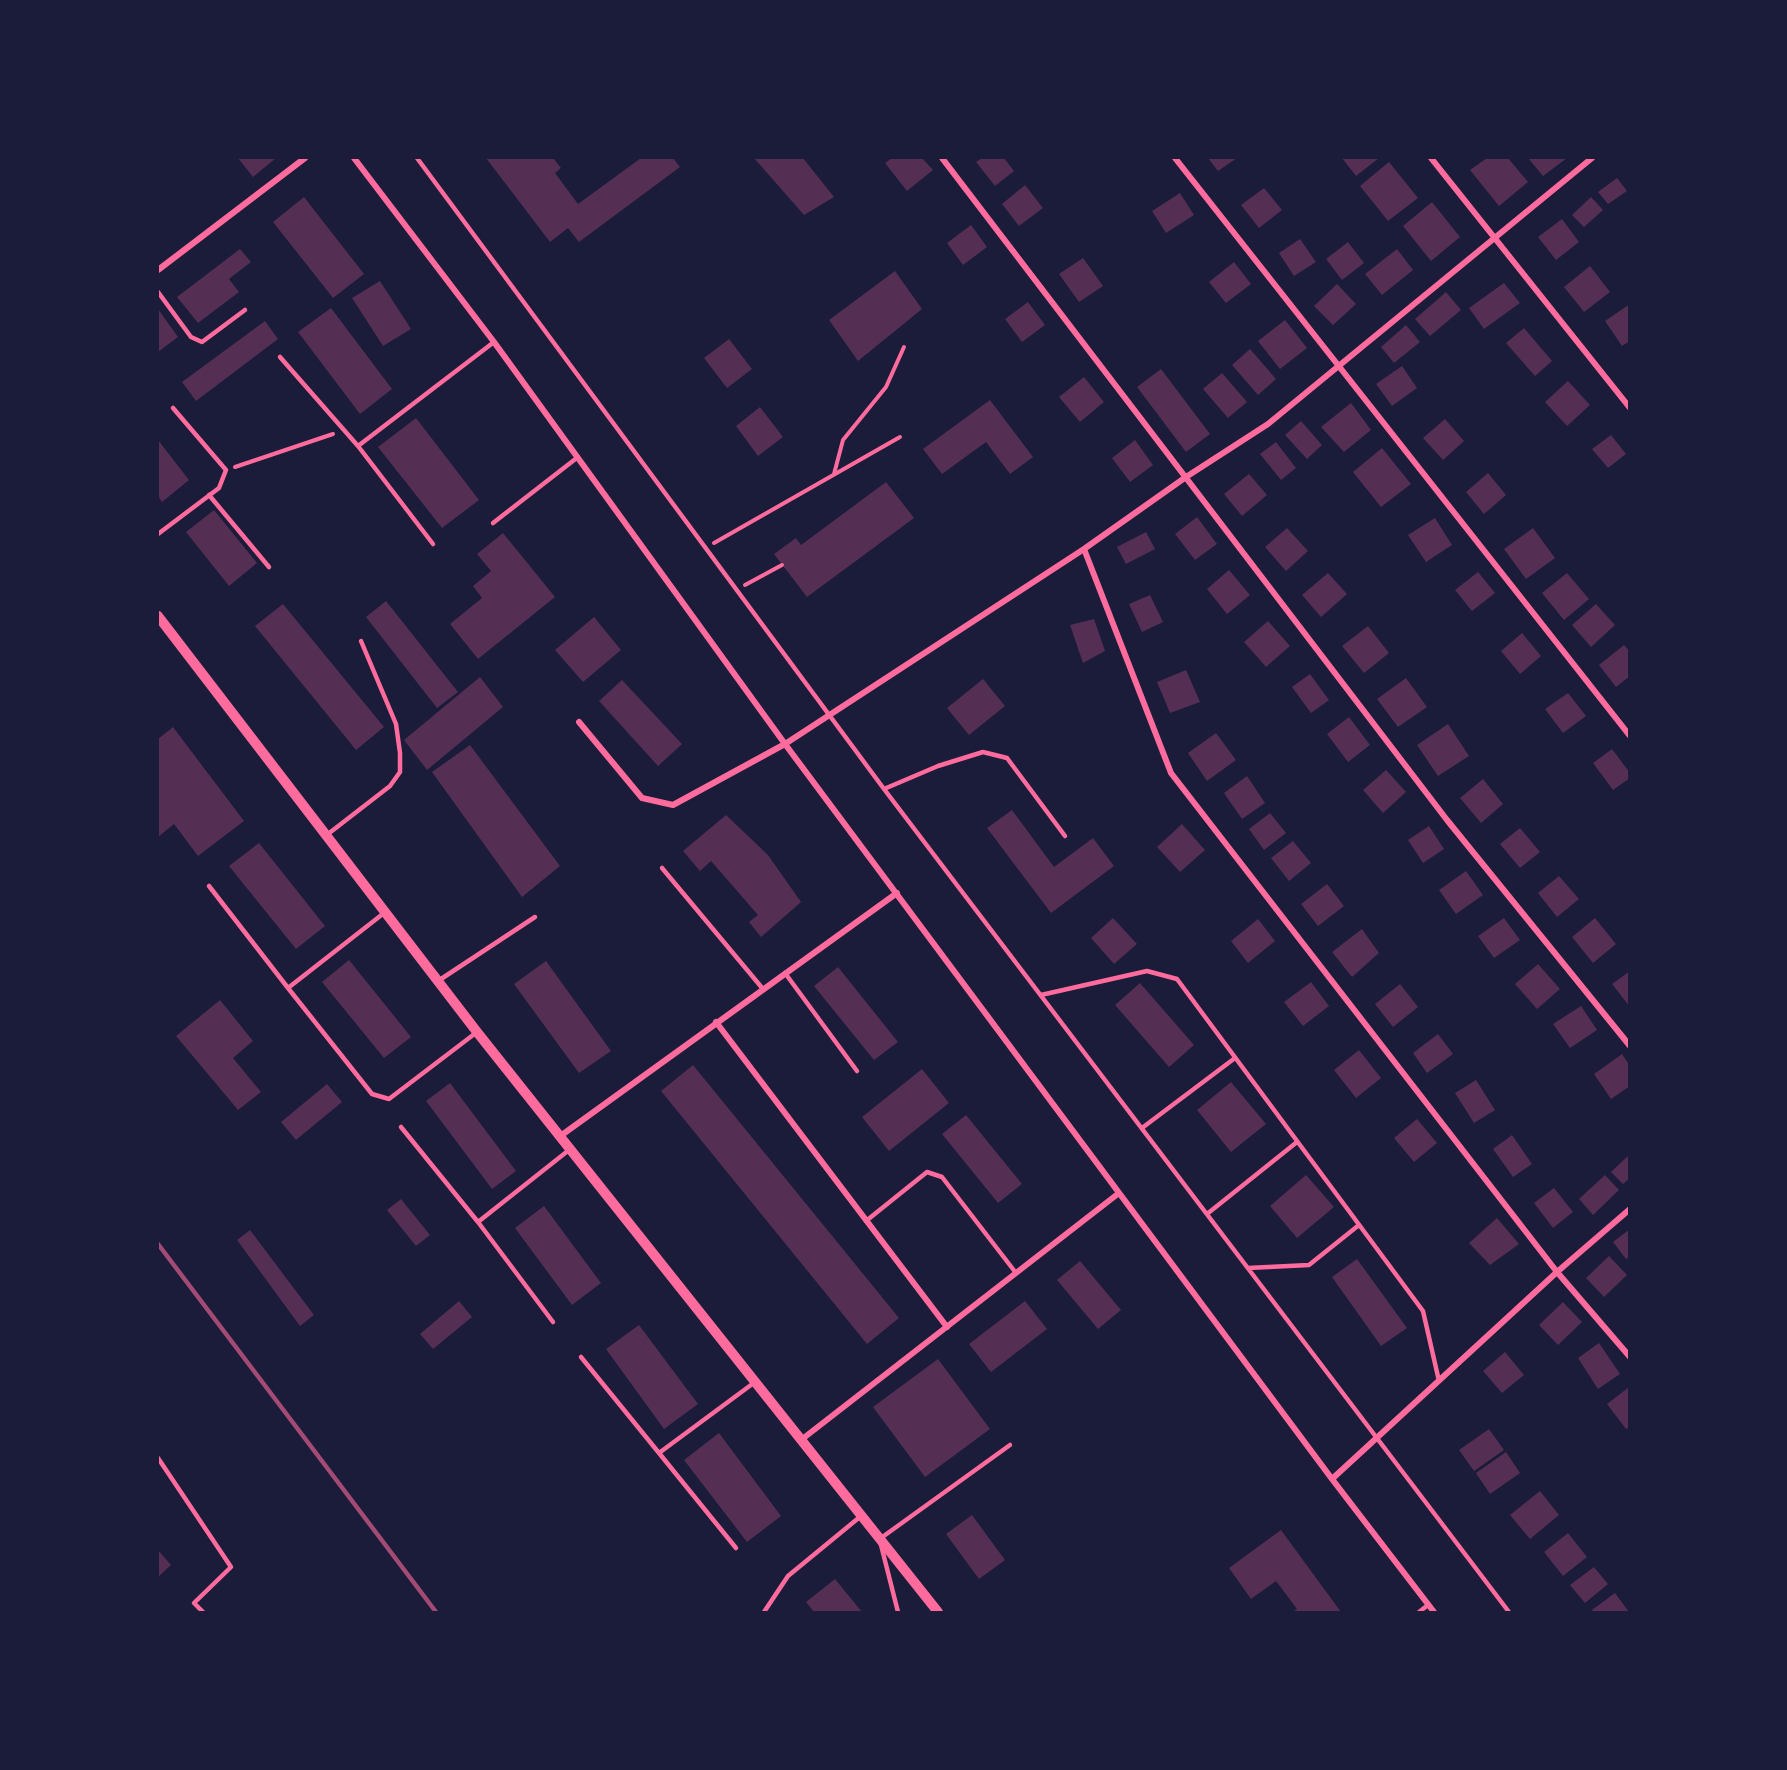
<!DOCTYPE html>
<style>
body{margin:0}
#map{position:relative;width:1787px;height:1770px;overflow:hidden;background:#1b1b3a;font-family:Montserrat,sans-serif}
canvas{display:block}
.frame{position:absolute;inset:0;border:159px solid #1b1b3a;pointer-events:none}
</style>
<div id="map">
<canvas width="1787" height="1770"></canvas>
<div class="frame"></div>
</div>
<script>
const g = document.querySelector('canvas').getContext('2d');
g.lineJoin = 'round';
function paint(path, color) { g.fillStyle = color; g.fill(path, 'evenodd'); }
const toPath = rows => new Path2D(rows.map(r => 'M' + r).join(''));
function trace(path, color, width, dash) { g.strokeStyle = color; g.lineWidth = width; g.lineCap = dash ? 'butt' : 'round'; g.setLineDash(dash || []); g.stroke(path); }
const building = toPath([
 [238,158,276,158,253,177],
 [486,158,553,158,561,168,555,173,578,204,641,158,673,158,680,167,579,242,568,228,550,242],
 [754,158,803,158,834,197,804,215],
 [892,158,922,158,933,170,907,191,885,163],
 [982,158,1004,158,1014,171,995,186,976,162],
 [1208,158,1237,158,1218,171],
 [1342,158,1379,158,1356,176],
 [1487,158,1508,158,1528,182,1499,206,1470,170],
 [1528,158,1567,158,1543,176],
 [1389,162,1418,198,1388,221,1360,186],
 [1617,178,1627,191,1608,204,1598,192],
 [1025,185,1043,208,1019,226,1002,204],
 [1264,188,1282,210,1259,228,1241,205],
 [1180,193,1194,215,1166,233,1152,211],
 [304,197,364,274,333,298,273,222],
 [1591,197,1603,210,1584,227,1572,215],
 [1432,202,1460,237,1431,261,1403,226],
 [1562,219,1579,242,1556,260,1538,237],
 [971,225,987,247,963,265,947,243],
 [1300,239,1316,262,1294,276,1279,253],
 [1348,242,1364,263,1342,280,1326,259],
 [240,249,251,262,229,279,239,292,198,323,177,297],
 [1397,249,1413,270,1382,295,1365,274],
 [1083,258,1103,286,1079,302,1059,274],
 [1234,262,1251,284,1226,303,1209,282],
 [1590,266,1610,292,1584,312,1564,287],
 [895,271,922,309,858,361,829,320],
 [380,281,411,329,383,346,352,298],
 [1504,283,1520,303,1484,329,1469,308],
 [1337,284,1356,304,1333,325,1314,306],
 [1446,292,1461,310,1430,336,1415,319],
 [1028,302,1045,325,1022,342,1005,319],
 [1630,304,1630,341,1622,346,1605,321],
 [331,308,392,389,360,414,298,332],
 [158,309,178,337,158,352],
 [1285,320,1307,348,1280,369,1258,341],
 [265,321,278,339,196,401,182,382],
 [1406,325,1420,342,1394,363,1381,347],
 [1524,328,1552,361,1535,376,1506,343],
 [729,339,752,369,727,388,704,358],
 [1250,349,1276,379,1258,395,1232,365],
 [1402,366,1417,388,1392,406,1376,384],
 [1161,369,1210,434,1186,452,1137,387],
 [1222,373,1247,402,1228,418,1203,389],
 [1084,377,1104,402,1080,422,1059,397],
 [1568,381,1590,405,1567,426,1545,402],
 [990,400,1033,457,1010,474,986,442,942,474,923,449],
 [1351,403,1371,430,1344,452,1321,427],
 [760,407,783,437,758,456,736,426],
 [416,418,479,500,442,528,378,447],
 [1445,419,1464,441,1443,460,1423,438],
 [1301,421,1322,445,1307,459,1285,435],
 [1611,435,1626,454,1608,468,1592,449],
 [158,440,189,480,162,502,158,496],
 [1135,440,1153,465,1130,482,1112,458],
 [1276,442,1296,468,1281,480,1260,454],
 [1382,448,1411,484,1381,507,1353,472],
 [1488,473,1506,495,1484,514,1466,492],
 [1249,474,1267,495,1242,516,1224,494],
 [886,482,914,518,807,597,774,554,796,538,801,545],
 [214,510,257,563,229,586,186,532],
 [1197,517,1217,544,1195,560,1175,534],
 [1435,518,1452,545,1426,562,1408,535],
 [1287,528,1308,551,1286,571,1265,547],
 [1533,528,1555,558,1526,579,1504,549],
 [1146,532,1155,549,1126,564,1117,547],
 [503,533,555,597,478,659,450,624,482,598,473,586,491,571,477,554],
 [1229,570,1250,595,1227,614,1207,589],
 [1478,572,1495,593,1472,611,1455,590],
 [1328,573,1347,594,1321,617,1302,595],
 [1567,573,1589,599,1564,620,1542,593],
 [1150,595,1163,622,1142,632,1129,604],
 [386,601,458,692,437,708,366,617],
 [283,604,384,727,356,750,255,626],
 [1596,604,1615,625,1591,647,1572,625],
 [594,617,621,650,583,682,555,650],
 [1094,619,1105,651,1083,663,1070,625],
 [1268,621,1290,646,1266,667,1244,642],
 [1368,626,1389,653,1364,673,1342,646],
 [1522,633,1541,656,1520,674,1501,651],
 [1624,645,1630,652,1630,676,1616,687,1599,665],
 [1186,670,1200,702,1170,713,1157,682],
 [1310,674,1329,700,1311,713,1292,687],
 [480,677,503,707,427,770,404,740],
 [1406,678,1427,707,1398,727,1377,699],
 [983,679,1005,706,969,735,947,708],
 [622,680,682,744,658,766,599,701],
 [1568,693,1586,716,1563,733,1545,709],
 [1349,717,1370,745,1348,762,1327,734],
 [1448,724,1469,756,1438,776,1417,745],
 [173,727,244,821,198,856,174,824,158,837,158,739],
 [1216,733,1236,760,1207,781,1188,753],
 [470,745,560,866,522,897,432,772],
 [1612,749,1630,773,1630,778,1613,790,1593,763],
 [1386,770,1406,792,1383,813,1363,790],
 [1247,776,1265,803,1242,819,1224,793],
 [1483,779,1503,804,1481,823,1460,798],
 [1012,810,1054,867,1093,838,1114,866,1051,913,987,828],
 [1270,813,1286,833,1264,850,1249,829],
 [726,815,768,855,801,902,761,937,749,922,758,915,711,861,700,871,683,851],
 [1182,824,1205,850,1180,872,1157,847],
 [1429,826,1444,849,1423,863,1408,840],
 [1520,828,1540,852,1520,868,1500,844],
 [1293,841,1311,863,1289,881,1271,858],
 [259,843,325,926,296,949,229,866],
 [1466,871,1483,895,1456,914,1439,890],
 [1559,876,1579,899,1557,917,1538,893],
 [1327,884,1344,906,1318,926,1301,904],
 [1113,918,1137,944,1114,964,1091,938],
 [1504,918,1520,940,1494,958,1478,936],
 [1595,918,1616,944,1593,963,1572,937],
 [1258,919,1275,941,1248,963,1231,941],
 [1362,929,1379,953,1352,977,1332,952],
 [349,960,411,1037,384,1058,322,982],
 [546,961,611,1051,579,1073,514,984],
 [1538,964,1560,989,1537,1009,1515,984],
 [838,967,898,1042,874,1060,814,986],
 [1630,971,1630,1007,1612,984],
 [1311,982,1329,1006,1303,1026,1284,1002],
 [1140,983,1194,1045,1169,1067,1115,1005],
 [1400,984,1418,1007,1393,1027,1375,1004],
 [220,1000,253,1041,233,1058,261,1092,238,1110,176,1036],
 [1581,1006,1597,1030,1570,1048,1553,1024],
 [1438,1034,1453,1054,1427,1073,1413,1053],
 [1359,1050,1381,1078,1356,1098,1334,1070],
 [1622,1054,1630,1066,1630,1086,1611,1099,1594,1074],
 [693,1065,899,1318,867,1344,661,1091],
 [922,1069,949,1103,889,1151,862,1117],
 [1476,1080,1495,1110,1474,1123,1455,1093],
 [1231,1082,1266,1124,1231,1152,1197,1110],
 [450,1083,516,1171,492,1189,426,1101],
 [327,1084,342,1102,296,1140,281,1122],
 [966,1115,1022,1184,998,1203,942,1134],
 [1417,1119,1437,1143,1414,1162,1394,1138],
 [1512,1135,1532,1164,1513,1177,1493,1149],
 [1630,1154,1630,1178,1623,1184,1611,1172],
 [1306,1175,1334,1207,1297,1238,1270,1206],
 [1605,1175,1619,1190,1593,1215,1579,1199],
 [1554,1188,1573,1212,1553,1228,1534,1203],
 [401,1199,430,1235,416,1246,387,1210],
 [544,1206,601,1283,572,1305,515,1228],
 [1497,1218,1519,1244,1490,1265,1469,1243],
 [1630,1229,1630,1257,1626,1259,1613,1242],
 [250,1230,314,1315,300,1326,237,1240],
 [1609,1256,1627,1275,1604,1297,1586,1278],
 [1357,1259,1407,1328,1381,1346,1332,1277],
 [1080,1261,1121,1310,1098,1329,1057,1280],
 [459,1301,472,1317,433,1349,420,1334],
 [1025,1301,1047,1329,991,1372,969,1344],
 [1563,1302,1582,1322,1558,1345,1539,1325],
 [639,1325,698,1404,664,1429,606,1349],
 [1599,1343,1620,1374,1598,1389,1578,1358],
 [1505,1352,1524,1375,1502,1393,1483,1371],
 [938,1359,990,1429,925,1477,873,1407],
 [1629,1387,1630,1427,1626,1429,1607,1404],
 [1489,1429,1504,1450,1474,1471,1459,1450],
 [719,1433,781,1516,747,1542,684,1460],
 [1506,1452,1520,1473,1490,1494,1476,1473],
 [1540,1491,1559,1515,1530,1539,1510,1515],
 [972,1515,1005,1560,979,1579,946,1534],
 [1281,1530,1341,1612,1292,1612,1297,1609,1276,1581,1251,1599,1229,1568],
 [1568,1533,1587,1557,1563,1576,1544,1552],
 [158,1550,171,1565,158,1577],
 [1594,1567,1608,1584,1585,1603,1570,1585],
 [835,1579,862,1612,814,1612,806,1602],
 [1615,1593,1629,1612,1593,1612,1592,1610]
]);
const path = toPath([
 [235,467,333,434],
 [834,474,843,440,886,387,904,347],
 [714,543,900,437],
 [745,585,782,565]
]);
const service = toPath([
 [417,158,884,789,1509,1612],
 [158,292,191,337,202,342,245,310],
 [280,357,358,446,494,342],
 [358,446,433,544],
 [209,495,269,567],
 [493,523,578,457],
 [158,534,219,488,226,470,173,408],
 [884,789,938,766,983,752,1007,758,1065,836],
 [328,834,390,786,400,772,400,753,396,724,361,641],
 [662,868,763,989],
 [209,886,288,988],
 [384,913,288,988,372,1094,389,1099,477,1032],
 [785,973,857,1071],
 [438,981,535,917],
 [1041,995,1147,971,1177,979,1423,1311,1439,1381],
 [401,1127,478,1222],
 [1142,1128,1235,1058],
 [1207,1214,1297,1142],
 [866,1221,927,1172,942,1177,1016,1273],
 [1248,1268,1309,1265,1359,1225],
 [553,1322,478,1222,569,1150],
 [581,1357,659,1453,755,1382],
 [659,1453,736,1548],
 [158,1458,231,1567,194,1603,203,1612],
 [881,1538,1010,1445],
 [881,1545,898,1612],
 [764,1612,788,1576,861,1516],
 [1419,1612,1428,1605]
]);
const minor = toPath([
 [354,158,494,342,785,744,1332,1479,1434,1612],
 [942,158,1447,820,1630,1046],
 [1175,158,1630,736],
 [1431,158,1630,408],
 [158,270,305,158],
 [1084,549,1171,773,1557,1272,1630,1357],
 [579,722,642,798,673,805,785,744,1084,549,1186,477,1268,424,1592,158],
 [716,1022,947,1327],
 [559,1137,897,893],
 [801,1440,1119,1193],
 [1332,1479,1557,1272,1630,1209]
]);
const tertiary = toPath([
 [158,616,477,1032,938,1612]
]);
const rail = toPath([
 [158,1244,436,1612]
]);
paint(building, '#542f53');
trace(path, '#ff6b9d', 4);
trace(service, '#ff6b9d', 4.5);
trace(minor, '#ff6b9d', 6);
trace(tertiary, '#ff6b9d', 10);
trace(rail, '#a44b75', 4.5);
</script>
